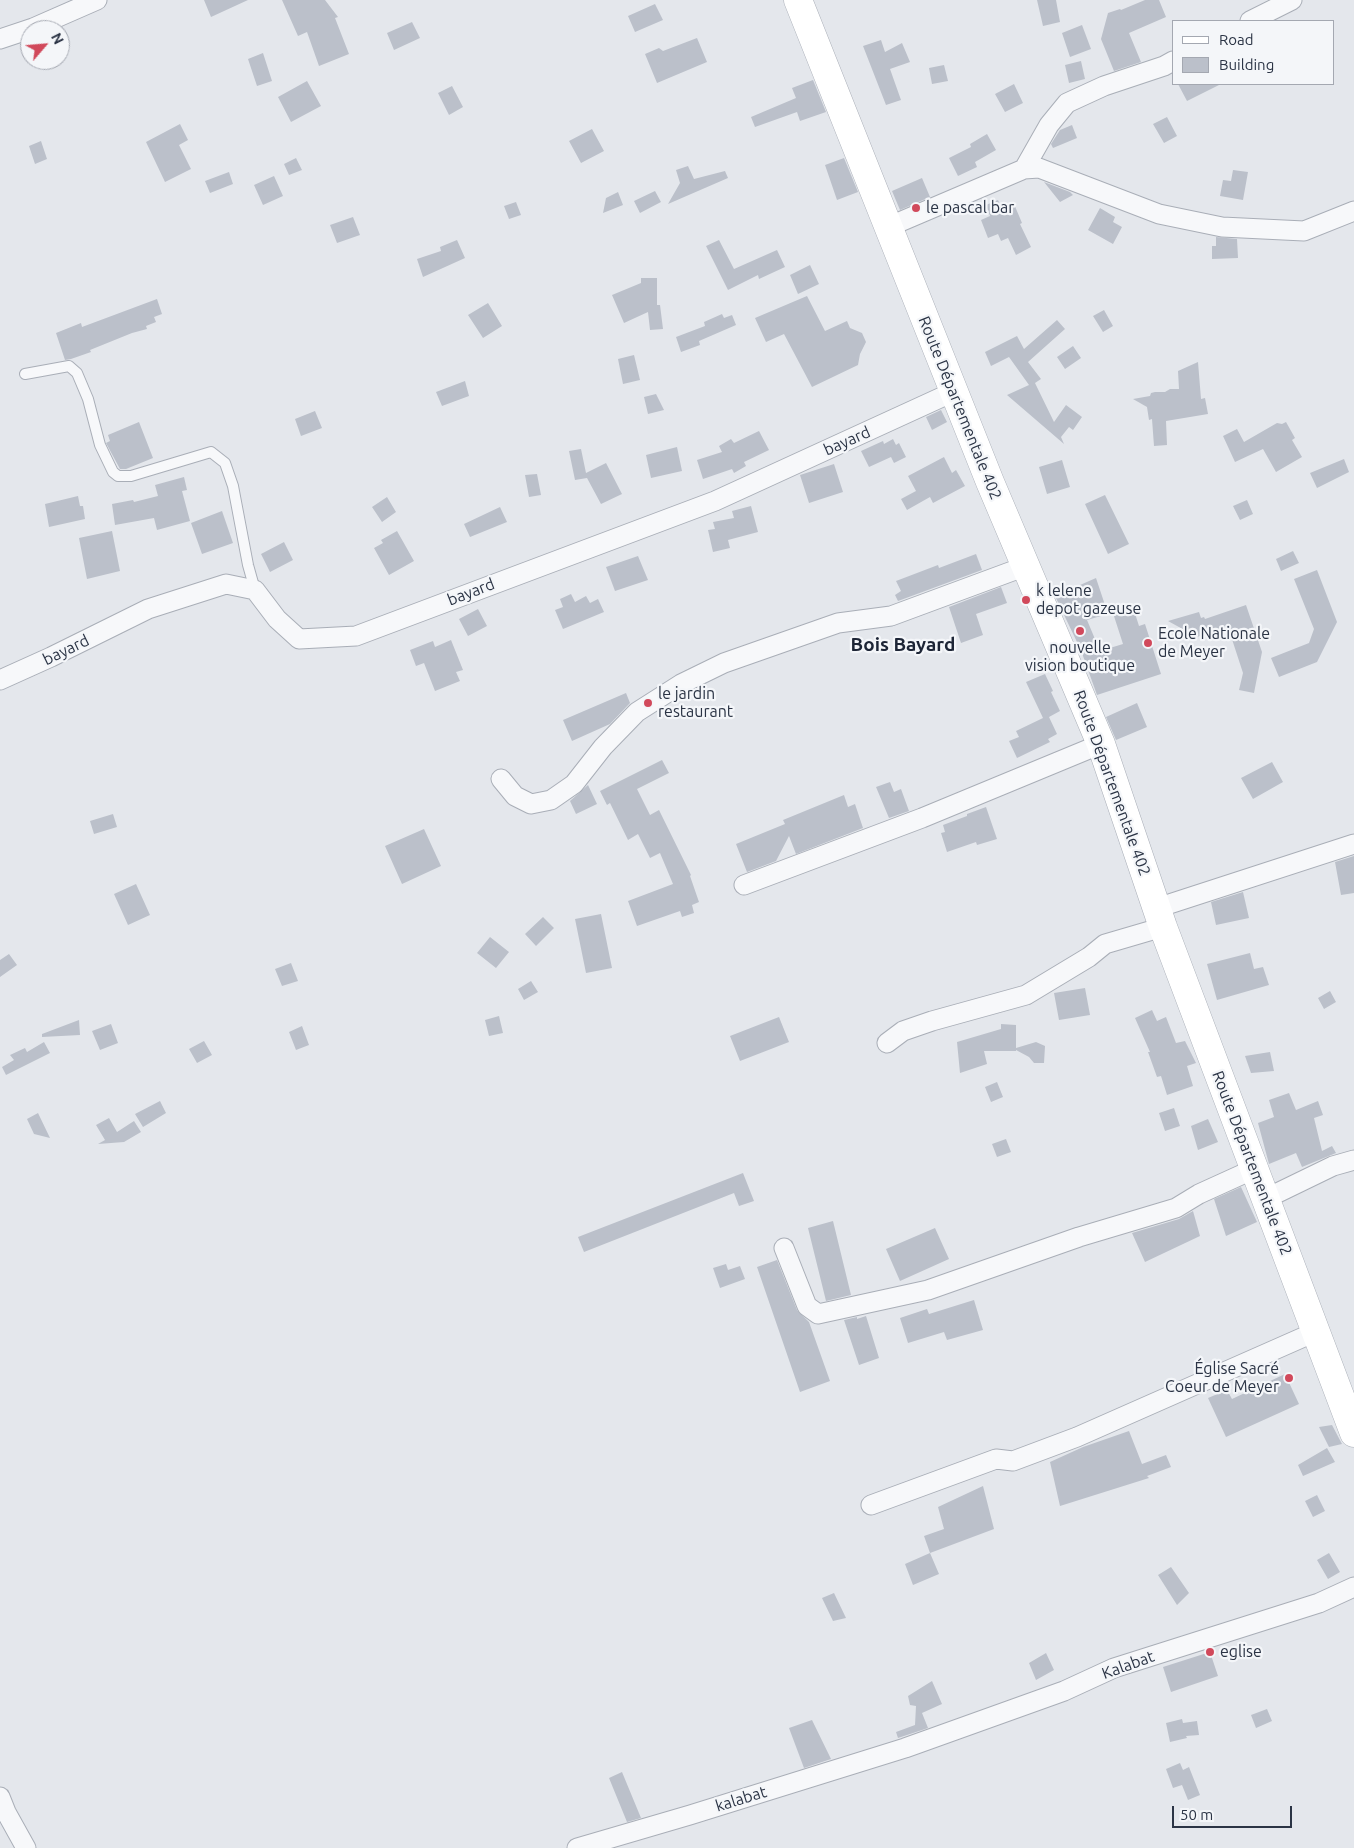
<!DOCTYPE html>
<meta charset="utf-8">
<style>
body{margin:0}
#map{position:relative;width:1354px;height:1848px;overflow:hidden;background:#e4e7ec;font-family:Ubuntu,sans-serif}
canvas{display:block}
.legend{position:absolute;left:1172px;top:20px;width:162px;height:65px;box-sizing:border-box;background:#f4f6f9;border:1px solid #a4a8b1;margin:0;padding:6px 9px;list-style:none;font-size:15px;color:#2b3445}
.legend li{display:flex;align-items:center;gap:10px;height:25px}
.legend b{width:25px;border:1px solid #a4a8b1}
.north{position:absolute;left:20px;top:20px;width:50px;height:50px;box-sizing:border-box;background:#f4f6f9;border:1px solid #a4a8b1;border-radius:50%;rotate:63deg;font-size:14px;font-weight:700;line-height:20px;text-align:center;color:#2b3445}
.north::after{content:'';display:block;margin:auto;width:18px;height:22px;background:#d1495b;clip-path:polygon(50% 0,100% 100%,50% 72%,0 100%)}
.scale{position:absolute;left:1172px;top:1806px;width:120px;height:22px;box-sizing:border-box;border:2px solid #2b3445;border-top:0;padding-left:6px;font-size:15px;line-height:18px;white-space:nowrap;color:#2b3445;-webkit-text-stroke:4px #f4f6f9;paint-order:stroke}
</style>
<div id="map">
<canvas width="1354" height="1848"></canvas>
<ul class="legend">
<li><b style="height:6px;background:#fff"></b>Road</li>
<li><b style="height:14px;background:#bbc0ca"></b>Building</li>
</ul>
<div class="north">N</div>
<div class="scale">50 m</div>
</div>
<script>
const g = document.querySelector('canvas').getContext('2d');
g.lineJoin = 'round';
function paint(path, color) { g.fillStyle = color; g.fill(path, 'evenodd'); }
const toPath = rows => new Path2D(rows.map(r => 'M' + r).join(''));
function trace(path, color, width, dash) { g.strokeStyle = color; g.lineWidth = width; g.lineCap = dash ? 'butt' : 'round'; g.setLineDash(dash || []); g.stroke(path); }
function label(font, color, halo, rows, align = 'center') {
  g.font = font + ' Ubuntu,sans-serif'; g.lineWidth = 4.5; g.setLineDash([]); g.textBaseline = 'middle'; g.strokeStyle = halo; g.fillStyle = color; for (const [text, x, y, turn = 0] of rows) {
    g.save(); g.translate(x, y); g.rotate((+turn || 0) * Math.PI / 180); g.textAlign = isNaN(turn) ? turn : align; if (halo) g.strokeText(text, 0, 0); g.fillText(text, 0, 0); g.restore();
  }
}
const building = toPath([
 [204,0,248,0,211,17],
 [282,0,325,0,338,17,335,18,349,54,319,66,307,32,298,36],
 [1037,0,1056,0,1060,22,1043,26],
 [1145,0,1159,0,1166,17,1129,33,1141,62,1114,71,1101,39,1108,13,1120,9,1121,10],
 [655,4,663,20,635,32,628,16],
 [412,22,420,38,394,50,387,33],
 [1082,25,1091,49,1070,57,1062,33],
 [697,38,707,62,657,83,645,54,659,48,663,51],
 [881,40,885,52,902,43,910,62,890,69,901,100,886,105,863,46],
 [263,53,272,81,257,86,248,59],
 [1081,61,1085,79,1069,83,1065,65],
 [944,65,948,81,932,84,929,68],
 [813,80,826,112,800,121,797,112,755,127,751,117,796,98,792,88],
 [307,81,321,106,291,122,278,97],
 [1014,84,1023,103,1005,112,995,94],
 [1178,84,1221,84,1187,101],
 [452,86,463,107,449,115,438,93],
 [1167,117,1177,136,1164,143,1153,124],
 [180,124,188,140,179,145,191,169,165,182,146,142],
 [1072,125,1077,138,1053,148,1051,144,1060,130],
 [592,129,604,151,581,163,569,141],
 [987,134,996,150,975,162,977,167,958,176,949,158,971,147,970,144],
 [41,141,47,159,35,164,29,146],
 [296,158,302,170,289,175,284,164],
 [844,158,858,192,837,200,825,165],
 [688,166,694,179,725,171,728,178,668,204,680,183,676,170],
 [1233,170,1248,172,1243,200,1220,196,1223,180,1231,181],
 [229,172,233,184,210,193,205,181],
 [274,176,283,196,263,205,254,185],
 [922,178,930,197,900,210,892,191],
 [1044,182,1070,192,1073,195,1060,202],
 [655,191,661,202,640,213,634,201],
 [618,192,623,205,603,213,606,198],
 [998,200,1002,209,1014,204,1022,223,1020,224,1031,247,1016,255,1008,238,1001,241,998,234,988,238,981,220,990,216,986,205],
 [516,202,521,215,509,219,504,206],
 [1100,208,1115,217,1113,222,1122,227,1113,244,1088,230],
 [353,217,360,235,337,243,330,225],
 [1216,237,1237,239,1238,258,1212,259,1212,246,1216,246],
 [457,240,465,258,423,277,417,259,441,251,440,247],
 [719,240,734,269,777,250,785,267,759,279,758,275,728,290,706,246],
 [810,265,819,284,798,294,790,275],
 [641,278,657,278,657,305,660,305,663,329,650,330,648,312,624,323,612,295,641,283],
 [807,296,825,331,847,321,850,328,862,333,866,342,860,354,858,365,812,387,784,334,766,342,755,318],
 [157,299,162,314,154,317,156,322,146,326,147,329,132,333,90,350,91,352,71,359,65,360,56,333,81,323,82,327],
 [488,303,502,326,483,338,468,315],
 [1104,310,1113,326,1103,332,1093,316],
 [722,314,724,318,732,315,736,325,699,341,700,345,681,352,676,337,705,326,704,322],
 [1057,320,1065,329,1028,362,1041,379,1035,383,1054,422,1066,405,1082,417,1073,430,1069,427,1061,437,1064,444,1007,395,1029,385,1009,357,991,366,985,352,1017,336,1024,349],
 [1073,346,1081,358,1065,369,1057,357],
 [634,355,640,380,623,384,618,359],
 [1198,362,1201,399,1205,398,1208,414,1166,421,1167,445,1154,446,1152,419,1149,420,1147,407,1133,399,1150,396,1151,393,1155,392,1165,392,1170,389,1179,389,1178,371],
 [465,381,469,396,442,406,436,392],
 [656,394,664,410,648,414,644,397],
 [941,410,947,422,932,430,926,417],
 [315,411,322,428,301,436,295,419],
 [139,422,153,458,126,469,120,469,106,443,110,441,108,435],
 [1286,422,1295,438,1292,440,1302,457,1276,472,1263,449,1235,462,1223,436,1237,429,1244,442,1277,423,1282,424],
 [759,431,769,450,744,462,746,466,734,473,732,469,703,479,697,460,722,452,719,446,731,439,734,443],
 [893,439,896,445,899,443,906,457,894,463,891,457,869,467,861,451,883,441,884,444],
 [677,447,682,471,651,478,646,455],
 [581,449,586,473,606,463,622,494,601,504,587,478,575,480,569,451],
 [944,457,952,473,956,470,965,486,933,503,930,497,907,510,901,499,916,491,908,476],
 [1344,459,1349,472,1317,488,1310,473],
 [1062,460,1070,487,1047,494,1039,467],
 [834,464,843,492,809,503,800,475],
 [537,474,541,495,529,497,525,475],
 [184,477,187,490,182,491,190,521,157,530,154,518,115,525,112,504,133,500,134,502,158,496,155,485],
 [1105,495,1129,544,1108,554,1085,504],
 [78,496,80,506,83,506,85,519,49,527,45,504],
 [387,497,396,512,382,522,372,507],
 [1247,500,1253,514,1240,520,1233,506],
 [751,506,758,532,728,540,730,548,713,552,708,530,715,529,713,522,734,518,732,511],
 [500,507,507,522,470,537,464,524],
 [222,511,233,543,202,554,191,523],
 [112,531,120,571,87,579,79,538],
 [397,531,414,561,389,575,374,548,383,543,381,540],
 [284,542,293,560,270,572,261,554],
 [1293,551,1299,563,1281,571,1276,559],
 [976,554,982,570,898,601,895,595,901,591,896,581,938,565,939,568],
 [638,556,648,580,615,591,606,567],
 [1317,570,1337,622,1317,662,1279,677,1271,658,1309,643,1314,629,1294,579],
 [1096,578,1108,614,1087,620,1100,651,1123,644,1112,610,1132,604,1139,626,1145,624,1161,674,1097,695,1078,642,1077,642,1055,596],
 [1001,587,1007,603,976,614,983,635,961,643,949,607],
 [571,594,575,602,586,596,590,603,598,599,604,612,563,629,555,610,563,607,560,599],
 [1246,605,1262,652,1254,693,1239,690,1243,673,1228,627,1197,637,1168,621,1199,612,1201,618,1204,617,1205,619],
 [478,609,487,626,468,636,459,619],
 [451,640,463,670,456,672,460,681,435,691,424,663,416,666,410,650,433,641,435,647],
 [1045,674,1053,691,1051,692,1060,711,1049,717,1057,734,1048,739,1050,742,1017,758,1009,741,1019,737,1016,731,1043,718,1026,682],
 [626,693,630,703,610,724,572,741,563,720],
 [1137,703,1147,727,1116,740,1106,717],
 [662,760,669,773,637,789,650,815,659,810,691,875,690,876,699,902,692,905,694,913,682,917,680,911,637,926,628,901,673,884,660,853,650,858,638,834,628,840,610,803,607,805,600,791],
 [1272,762,1283,782,1253,799,1241,778],
 [890,782,894,792,901,789,909,811,889,818,876,787],
 [588,785,597,804,576,814,570,801],
 [844,795,848,807,855,804,863,828,796,854,789,836,776,861,747,872,736,844,785,824,783,820],
 [986,807,997,839,977,845,976,842,947,852,941,833,945,832,943,825,967,816,967,814],
 [113,814,117,827,94,834,90,821],
 [424,829,441,866,402,884,385,846],
 [1354,856,1354,893,1341,895,1335,862],
 [136,884,150,915,128,925,114,894],
 [1243,892,1249,918,1216,925,1211,902],
 [601,914,612,968,586,973,575,919],
 [543,917,554,928,536,946,525,934],
 [490,937,509,952,496,968,477,953],
 [1250,953,1254,969,1263,967,1269,985,1217,1000,1207,964],
 [9,954,17,965,0,977,0,960],
 [291,963,298,981,282,986,275,969],
 [531,981,538,992,524,1000,518,989],
 [1085,988,1090,1015,1059,1020,1054,993],
 [1330,991,1336,1002,1324,1009,1318,998],
 [1152,1010,1157,1021,1166,1017,1176,1043,1185,1041,1196,1063,1187,1066,1193,1086,1167,1095,1161,1076,1157,1077,1148,1052,1150,1052,1135,1018],
 [499,1016,503,1033,489,1036,485,1020],
 [779,1017,789,1042,740,1061,730,1036],
 [79,1020,80,1035,42,1037,42,1034],
 [111,1024,118,1043,100,1050,92,1031],
 [1001,1024,1016,1025,1016,1048,1036,1042,1045,1046,1044,1063,1034,1063,1029,1057,1016,1050,1016,1051,984,1051,987,1064,960,1073,957,1042,1001,1029],
 [302,1026,309,1045,296,1050,289,1032],
 [204,1041,212,1055,197,1063,189,1049],
 [44,1042,50,1053,6,1075,2,1067,14,1060,10,1055,25,1048,27,1052],
 [1270,1052,1274,1071,1251,1073,1245,1056],
 [997,1082,1003,1097,991,1102,985,1087],
 [1289,1093,1296,1110,1318,1101,1323,1115,1314,1118,1322,1151,1332,1146,1336,1153,1302,1167,1296,1153,1269,1164,1258,1123,1274,1117,1269,1100],
 [160,1101,166,1113,143,1127,135,1114],
 [1174,1108,1180,1126,1165,1131,1159,1113],
 [38,1113,50,1138,34,1134,27,1119],
 [109,1118,117,1132,134,1121,141,1132,124,1142,98,1144,105,1140,96,1125],
 [1208,1119,1218,1142,1198,1150,1191,1126],
 [1006,1139,1011,1152,997,1157,992,1144],
 [743,1173,754,1201,739,1206,734,1193,584,1252,578,1237],
 [1241,1187,1257,1222,1226,1236,1214,1199],
 [1193,1211,1200,1236,1145,1262,1132,1233,1179,1219],
 [833,1221,851,1295,826,1301,808,1228],
 [935,1228,949,1259,900,1281,886,1249],
 [777,1260,797,1310,809,1322,830,1381,800,1392,757,1267],
 [726,1264,728,1270,740,1266,745,1279,720,1288,713,1268],
 [974,1300,983,1330,947,1340,944,1332,908,1343,900,1318,927,1309,929,1314],
 [866,1316,879,1358,859,1365,844,1320,857,1317,857,1319],
 [1285,1374,1299,1404,1226,1437,1208,1398,1227,1390,1232,1399],
 [1332,1425,1342,1444,1329,1447,1319,1427],
 [1129,1431,1142,1464,1166,1455,1171,1467,1147,1476,1149,1478,1060,1506,1050,1462,1083,1447],
 [1327,1448,1335,1462,1303,1476,1298,1465],
 [983,1486,994,1529,930,1553,924,1536,944,1529,938,1507],
 [1317,1495,1325,1511,1313,1517,1305,1501],
 [930,1553,939,1574,913,1585,905,1564],
 [1329,1553,1340,1572,1328,1579,1317,1560],
 [1171,1567,1189,1593,1177,1605,1158,1575],
 [834,1593,846,1618,833,1621,822,1598],
 [1210,1652,1218,1676,1171,1692,1163,1667],
 [1046,1653,1054,1670,1036,1680,1029,1663],
 [932,1681,942,1704,922,1713,928,1728,898,1738,896,1732,915,1725,916,1706,910,1705,908,1696],
 [1267,1709,1272,1721,1256,1728,1251,1715],
 [1182,1719,1183,1723,1197,1721,1199,1735,1186,1736,1187,1738,1170,1742,1166,1723],
 [812,1720,831,1759,804,1768,789,1728],
 [1180,1763,1183,1770,1189,1767,1200,1795,1188,1800,1182,1785,1173,1788,1166,1769],
 [622,1772,641,1818,627,1822,609,1778]
]);
const lane = toPath([
 [25,374,69,366,77,373,88,399,100,445,113,472,118,476,131,476,211,452,225,463,233,486,248,565,255,590]
]);
const street = toPath([
 [1250,21,1292,0],
 [0,39,33,28,97,0],
 [1024,169,1049,125,1067,103,1104,86,1164,66,1173,61],
 [888,227,1024,169,1039,168,1159,214,1222,227,1304,231,1354,211],
 [0,680,51,657,148,609,226,584,255,590,277,619,299,639,356,636,715,501,942,397,952,390],
 [501,779,515,796,531,804,551,800,574,784,603,747,637,712,681,684,724,663,838,623,891,616,1026,566],
 [744,885,922,818,1101,744],
 [1157,908,1354,844],
 [887,1043,903,1031,932,1021,1026,995,1089,957,1105,944,1163,927],
 [1265,1199,1333,1166,1354,1160],
 [784,1248,807,1306,818,1314,928,1290,1079,1237,1176,1208,1199,1194,1254,1169],
 [871,1505,996,1459,1013,1461,1077,1437,1315,1332],
 [0,1797,6,1812,26,1848],
 [577,1848,690,1815,905,1748,1064,1691,1114,1668,1319,1603,1354,1587]
]);
const secondary = toPath([
 [798,0,990,482,1101,744,1163,927,1354,1433]
]);
const markers = [
 [916,208,5,"#d1495b"],
 [1026,600,5,"#d1495b"],
 [1080,631,5,"#d1495b"],
 [1148,643,5,"#d1495b"],
 [648,703,5,"#d1495b"],
 [1289,1378,5,"#d1495b"],
 [1210,1652,5,"#d1495b"]
];
const poiNames = [
 ["le pascal bar",926,208],
 ["k lelene",1036,591],
 ["depot gazeuse",1036,609],
 ["Ecole Nationale",1158,634],
 ["de Meyer",1158,652],
 ["nouvelle",1080,648,"center"],
 ["vision boutique",1080,666,"center"],
 ["le jardin",658,694],
 ["restaurant",658,712],
 ["Église Sacré",1279,1369,"right"],
 ["Coeur de Meyer",1279,1387,"right"],
 ["eglise",1220,1652]
];
const streetNames = [
 ["Route Départementale 402",960,408,68],
 ["bayard",847,441,-24],
 ["bayard",471,592,-21],
 ["bayard",66,650,-26],
 ["Route Départementale 402",1112,783,70],
 ["Route Départementale 402",1252,1163,69],
 ["Kalabat",1128,1665,-20],
 ["kalabat",741,1799,-17]
];
const quarterNames = [
 ["Bois Bayard",903,645]
];
paint(building, '#bbc0ca');
trace(lane, '#a9aeb7', 12);
trace(street, '#a9aeb7', 21);
trace(secondary, '#a9aeb7', 29);
trace(lane, '#f7f8fa', 10);
trace(street, '#f7f8fa', 19);
trace(secondary, '#fff', 28);
for (const [x, y, r, color] of markers) { const dot = new Path2D(); dot.arc(x, y, r, 0, 2 * Math.PI); g.fillStyle = color; g.fill(dot); trace(dot, '#f4f6f9', 2); }
label('16px', '#2b3445', '#f4f6f9', poiNames, 'left');
label('16px', '#2b3445', '#f4f6f9', streetNames);
label('bold 19px', '#1d2536', '#f4f6f9', quarterNames);
</script>
